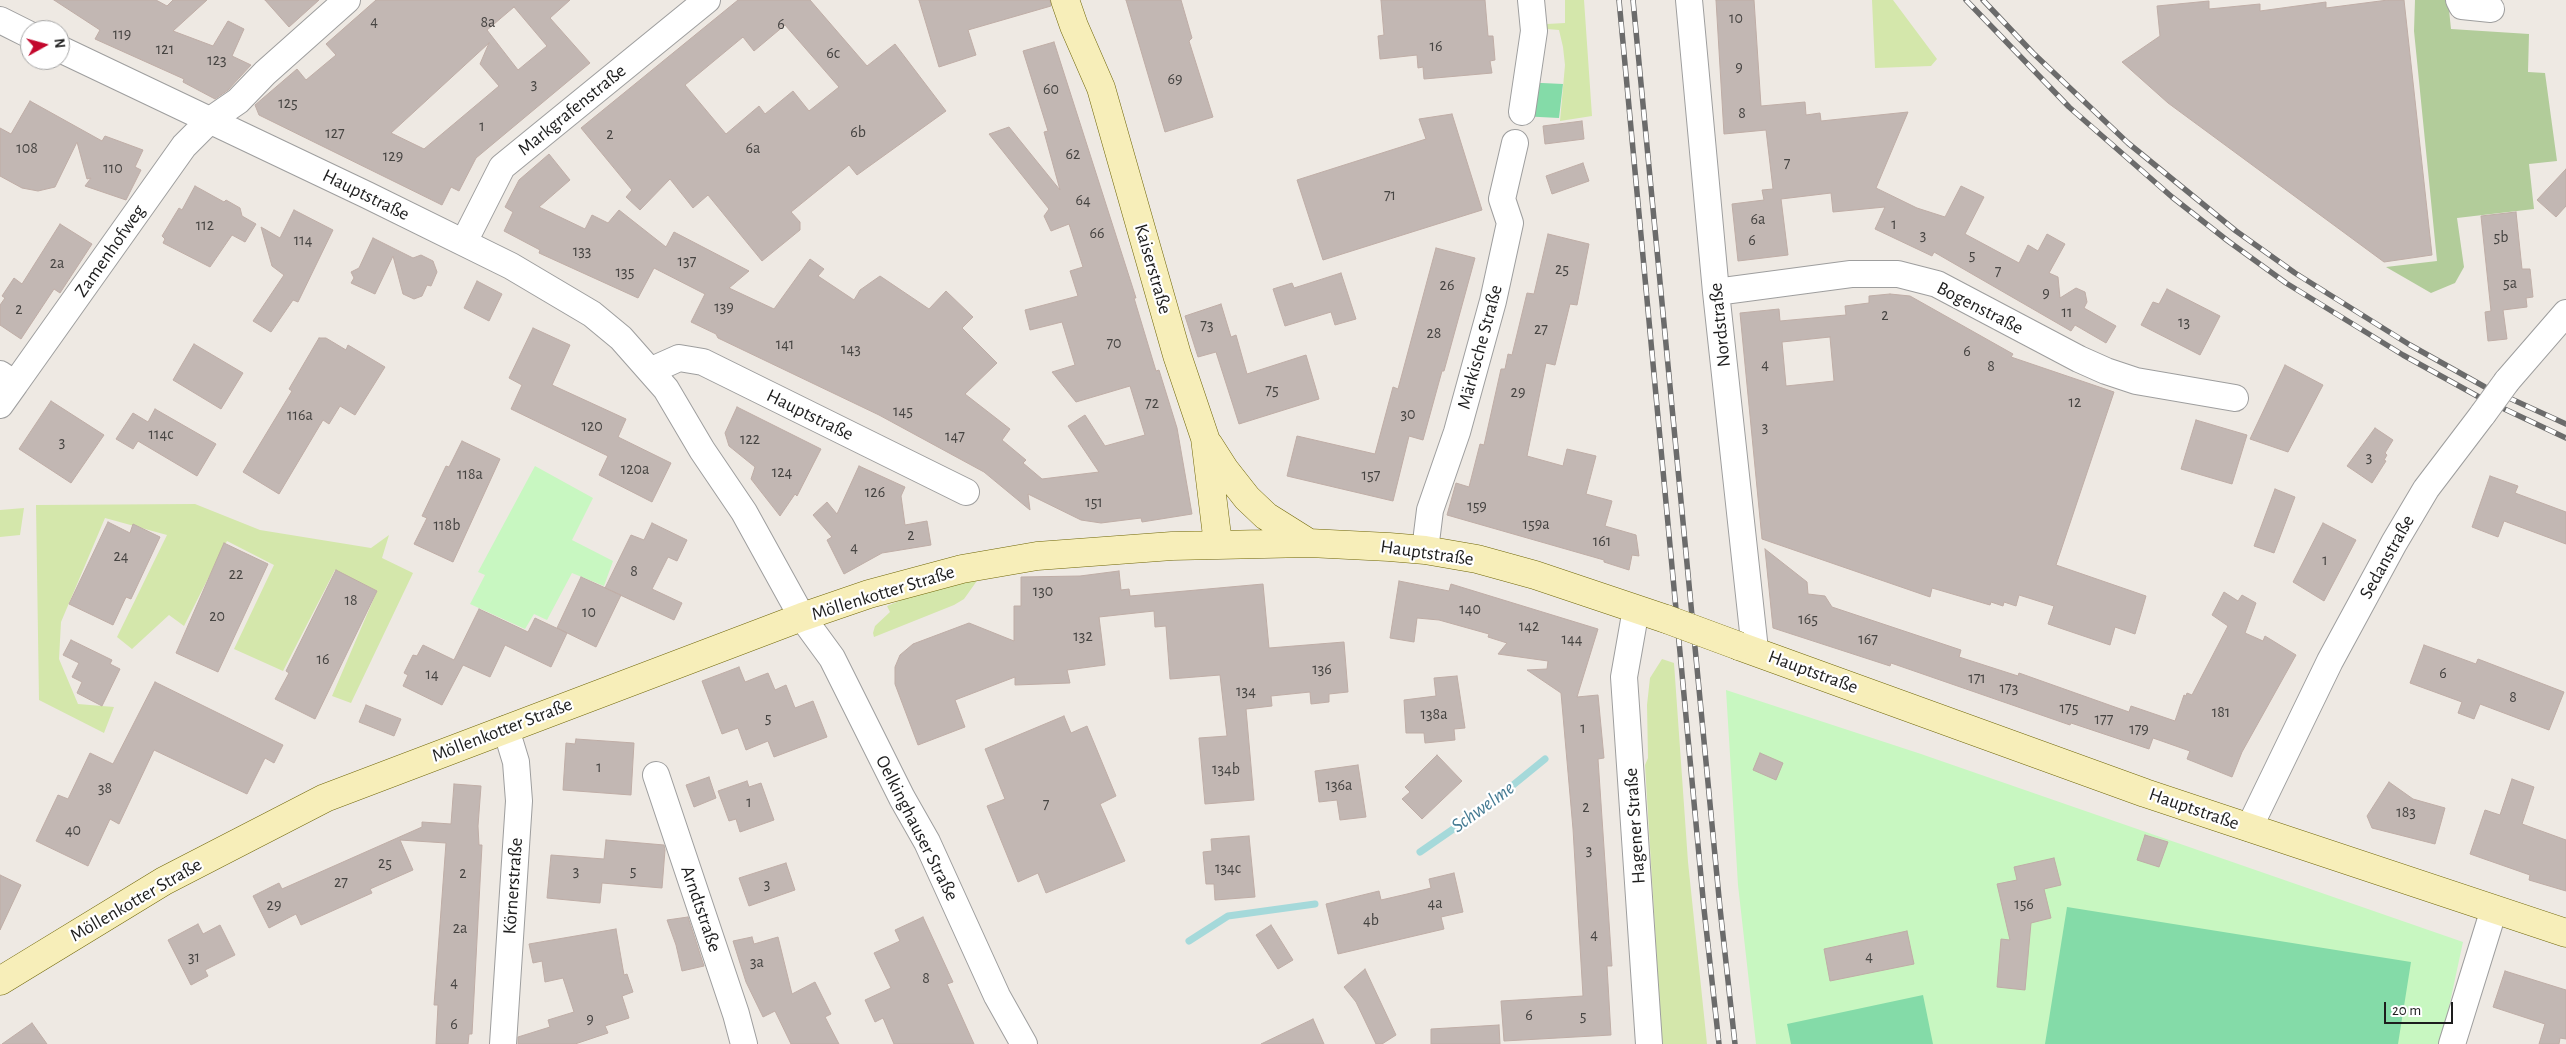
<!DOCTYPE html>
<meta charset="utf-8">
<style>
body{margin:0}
#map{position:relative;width:2566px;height:1044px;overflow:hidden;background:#eee9e3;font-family:"Alegreya Sans",sans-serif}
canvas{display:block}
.north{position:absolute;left:20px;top:20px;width:50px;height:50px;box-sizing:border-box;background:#fff;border:1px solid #a5a5a5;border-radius:50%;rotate:83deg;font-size:14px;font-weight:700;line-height:20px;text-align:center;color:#1d1d1d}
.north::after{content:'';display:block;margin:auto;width:18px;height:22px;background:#c3072c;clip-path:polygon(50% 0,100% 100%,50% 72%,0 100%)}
.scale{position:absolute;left:2384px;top:1002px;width:69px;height:22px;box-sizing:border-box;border:2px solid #1d1d1d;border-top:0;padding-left:6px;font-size:15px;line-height:18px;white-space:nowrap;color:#1d1d1d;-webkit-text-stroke:4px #fff;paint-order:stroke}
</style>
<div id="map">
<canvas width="2566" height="1044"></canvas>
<div class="north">N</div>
<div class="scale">20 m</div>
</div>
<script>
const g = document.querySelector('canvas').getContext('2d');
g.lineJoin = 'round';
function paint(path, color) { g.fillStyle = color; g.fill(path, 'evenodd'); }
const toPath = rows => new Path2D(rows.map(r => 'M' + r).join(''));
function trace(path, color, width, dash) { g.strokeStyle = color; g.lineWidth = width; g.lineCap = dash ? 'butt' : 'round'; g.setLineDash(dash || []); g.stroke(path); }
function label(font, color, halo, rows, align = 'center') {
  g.font = font + ' "Alegreya Sans",sans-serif'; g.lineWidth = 4.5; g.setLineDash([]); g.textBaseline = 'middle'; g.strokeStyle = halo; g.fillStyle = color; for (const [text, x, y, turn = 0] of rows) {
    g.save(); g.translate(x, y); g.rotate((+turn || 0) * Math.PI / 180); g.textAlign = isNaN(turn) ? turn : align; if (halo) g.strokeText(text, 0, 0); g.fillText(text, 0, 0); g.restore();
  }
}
const grass = toPath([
 [1565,0,1584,0,1592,116,1560,121,1565,65,1563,47,1559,30,1547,29,1547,24,1565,23],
 [1872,0,1893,0,1937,59,1931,66,1875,68],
 [195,504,260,530,371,548,389,535,382,558,413,573,351,703,332,696,377,591,335,570,283,671,234,649,274,565,227,541,184,626,169,615,132,649,117,637,167,535,105,518,61,622,59,659,78,704,114,707,104,733,39,700,36,505],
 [24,508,20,535,0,537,0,510],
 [979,578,964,599,954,605,874,637,873,633,875,626,890,612,887,606,916,594],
 [1662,659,1674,663,1688,862,1707,1044,1662,1044,1645,765,1648,758,1647,705,1650,678]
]);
const forest = toPath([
 [2415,0,2448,0,2451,29,2529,34,2528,72,2545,73,2557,161,2529,164,2534,209,2457,218,2464,267,2455,283,2431,293,2386,267,2437,261,2414,31]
]);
const park = toPath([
 [535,466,593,498,572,540,613,561,604,586,572,573,547,620,534,614,525,629,470,604,485,575,478,572],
 [1726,690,1921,754,2463,942,2441,1044,1756,1044,1738,885]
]);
const pitch = toPath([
 [1521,82,1563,84,1559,118,1520,116],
 [2067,907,2411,962,2398,1044,2045,1044],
 [1923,995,1933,1044,1791,1044,1787,1024]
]);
const stream = toPath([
 [1420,852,1491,803,1545,759],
 [1189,941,1228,916,1315,904]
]);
const building = toPath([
 [54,0,156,0,167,6,173,0,207,0,173,31,213,46,228,21,244,29,232,56,251,65,228,90,215,99,183,82,184,79,95,39,100,30,54,0],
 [265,0,319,0,289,27,265,0],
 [376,0,570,0,550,18,590,63,476,158,459,191,451,187,442,205,259,115,255,105,297,69,306,80,336,55,326,44,376,0],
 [514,7,547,46,518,70,487,30,514,7],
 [489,43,480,64,499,86,424,149,391,133,489,43],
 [738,0,810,0,867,66,895,44,946,111,857,175,849,165,791,212,800,222,800,230,762,261,708,195,693,208,670,179,640,210,626,197,632,190,581,128,738,0],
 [785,25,839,87,809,111,793,91,765,114,759,106,726,134,685,85,743,37,754,51,785,25],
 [919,0,1050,0,1051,6,968,30,976,55,939,67,919,0],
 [1126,0,1181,0,1192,38,1189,41,1213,117,1165,132,1126,0],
 [1381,0,1485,0,1488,36,1493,36,1495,60,1490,61,1492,73,1424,79,1423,67,1418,68,1417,55,1380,59,1378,36,1384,35,1381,0],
 [1716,0,1754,0,1761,106,1805,102,1806,115,1820,113,1821,121,1908,112,1876,188,1917,208,1945,217,1961,186,1984,197,1965,234,2019,263,2028,245,2038,251,2047,234,2065,244,2049,273,2058,277,2060,298,2076,288,2085,292,2087,302,2084,308,2116,326,2106,343,2075,325,2071,331,1934,252,1932,256,1875,229,1885,207,1833,212,1831,193,1781,199,1788,255,1738,261,1732,204,1764,200,1762,190,1773,189,1766,130,1724,134,1716,0],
 [2388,0,2404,0,2432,255,2384,262,2168,103,2122,62,2160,36,2157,6,2209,1,2209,9,2260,4,2260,11,2326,2,2326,8,2388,0],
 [1054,42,1136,298,1134,298,1156,371,1159,370,1177,428,1192,514,1142,522,1141,518,1101,523,1081,520,1028,494,1030,510,984,472,879,415,718,338,716,334,691,322,705,294,654,268,638,298,539,253,540,250,504,231,513,212,505,207,519,180,549,154,570,180,539,207,585,229,592,215,608,223,619,210,666,247,674,232,749,271,729,288,774,309,810,259,824,269,818,276,854,300,860,290,880,276,929,309,946,291,973,317,962,328,997,363,965,394,1010,429,1002,440,1026,460,1023,463,1042,479,1099,472,1068,426,1085,415,1105,446,1145,435,1130,386,1076,402,1052,372,1075,365,1062,322,1030,330,1025,310,1078,296,1070,271,1083,267,1069,224,1051,231,1044,216,1049,209,989,134,1009,127,1060,190,1044,132,1048,131,1023,51,1054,42],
 [30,101,102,141,105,136,143,150,135,167,141,170,126,200,85,186,91,178,87,179,77,142,55,187,38,191,22,188,0,176,0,128,11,134,30,101],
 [1452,114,1482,210,1323,260,1297,180,1426,139,1419,119,1452,114],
 [1582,121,1584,139,1545,144,1543,126,1582,121],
 [1583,163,1589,181,1552,194,1546,176,1583,163],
 [2566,169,2566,206,2556,217,2537,200,2566,169],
 [195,186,224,202,226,200,240,208,242,216,256,224,245,242,232,235,210,267,163,243,165,239,162,236,179,208,182,210,195,186],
 [294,210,333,230,298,302,293,300,271,332,253,321,284,275,272,266,261,227,280,238,294,210],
 [2516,212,2522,269,2530,269,2533,297,2526,298,2527,307,2503,310,2507,339,2488,341,2485,312,2491,311,2481,216,2516,212],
 [60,224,92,244,60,293,54,289,21,339,0,325,0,305,5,298,2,296,14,278,22,284,60,224],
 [1548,234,1589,244,1577,305,1570,304,1555,365,1546,363,1527,456,1563,466,1567,449,1596,456,1586,494,1612,501,1605,526,1636,535,1639,556,1632,555,1629,570,1604,562,1604,560,1447,515,1456,483,1469,487,1480,444,1484,445,1501,369,1505,369,1508,354,1512,355,1527,293,1534,294,1548,234],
 [373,238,413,258,421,255,433,261,437,272,431,286,427,285,422,296,414,299,403,294,393,256,375,294,351,283,354,278,351,272,359,268,373,238],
 [1436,248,1475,258,1444,371,1442,371,1423,440,1409,436,1393,501,1287,476,1297,436,1375,454,1393,387,1398,389,1436,248],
 [1341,273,1356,319,1335,325,1331,312,1285,326,1273,289,1292,283,1294,288,1341,273],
 [477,281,502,294,489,321,464,308,477,281],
 [2167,289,2220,316,2200,355,2141,325,2153,302,2159,304,2167,289],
 [1890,294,1910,296,2013,354,2011,357,2114,392,2056,565,2146,596,2135,634,2115,627,2110,645,2048,624,2054,606,2019,595,2016,606,2004,602,2003,606,1991,602,1990,605,1932,588,1930,597,1762,539,1740,313,1779,309,1780,321,1846,315,1845,306,1869,303,1869,296,1890,294],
 [1830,337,1834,381,1786,386,1782,342,1830,337],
 [1221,304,1231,337,1236,335,1247,374,1306,355,1319,399,1239,424,1216,352,1198,357,1185,316,1221,304],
 [533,328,570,345,552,385,626,419,618,437,671,463,652,502,599,475,608,456,511,409,522,385,509,378,533,328],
 [319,338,326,338,346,350,348,345,385,367,355,415,340,406,329,424,323,420,279,494,243,472,292,391,289,389,319,338],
 [194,344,243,373,221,409,173,380,194,344],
 [2285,365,2323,385,2288,452,2250,439,2285,365],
 [51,401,104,435,71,483,19,449,51,401],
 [737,407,821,449,797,496,795,494,780,516,751,479,755,467,729,446,725,433,737,407],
 [155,409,216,444,197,476,138,441,133,449,116,439,133,413,148,422,155,409],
 [2196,420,2247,435,2232,484,2181,469,2196,420],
 [2375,428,2393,440,2385,453,2387,455,2384,460,2386,461,2372,483,2347,466,2375,428],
 [462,441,500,459,453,562,414,544,427,518,422,516,446,466,449,467,462,441],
 [859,466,905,487,901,496,905,525,927,521,931,545,882,553,844,574,827,540,832,537,813,515,827,502,837,514,859,466],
 [2490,476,2518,486,2515,493,2566,512,2566,544,2504,521,2498,537,2472,527,2490,476],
 [2275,489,2295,497,2274,553,2254,546,2275,489],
 [108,522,130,533,133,524,160,537,131,599,126,597,113,625,69,604,108,522],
 [652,523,687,540,677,561,668,557,652,589,682,603,674,620,605,588,631,535,644,540,652,523],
 [2323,523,2356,540,2324,601,2293,582,2323,523],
 [224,543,268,564,218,672,176,653,224,543],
 [1765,549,1807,582,1808,594,1825,596,1832,607,1961,650,1959,657,2018,676,2019,673,2129,712,2131,706,2175,721,2184,695,2186,696,2187,693,2192,695,2228,626,2212,615,2224,592,2238,601,2242,595,2256,603,2245,633,2263,641,2265,636,2296,655,2242,752,2232,777,2187,759,2190,751,2153,738,2149,749,2071,723,2070,725,1891,663,1890,666,1773,628,1765,549],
 [336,570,377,591,315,719,275,699,289,673,286,671,336,570],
 [1119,571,1121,590,1129,589,1130,596,1263,584,1269,648,1344,642,1348,692,1329,694,1329,702,1311,704,1310,692,1271,696,1272,706,1246,709,1254,800,1205,804,1199,738,1227,736,1220,675,1170,679,1166,626,1155,627,1154,611,1099,617,1105,665,1067,670,1070,683,1015,685,1015,677,955,700,965,727,918,745,895,684,895,667,900,655,913,644,969,623,1014,641,1014,606,1021,606,1021,577,1080,576,1119,571],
 [581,577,621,595,596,647,557,628,581,577],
 [1399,581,1449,591,1451,584,1598,629,1577,697,1598,695,1604,758,1598,759,1612,966,1607,966,1611,1035,1504,1041,1501,1001,1583,996,1573,829,1561,693,1527,670,1547,669,1548,661,1498,654,1507,643,1488,637,1489,634,1439,620,1417,618,1414,642,1390,638,1399,581],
 [479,609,528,632,535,618,567,633,551,667,505,645,490,677,463,665,442,705,403,686,408,675,404,673,413,655,417,656,423,645,454,660,479,609],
 [71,640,112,660,110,664,120,669,102,706,77,693,82,682,72,677,79,663,63,655,71,640],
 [2424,645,2476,664,2478,659,2564,692,2549,730,2480,704,2474,719,2458,713,2462,702,2410,683,2424,645],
 [739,667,745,682,768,673,775,690,786,685,795,708,813,701,827,737,774,757,768,741,746,750,738,728,722,734,702,681,739,667],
 [1457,676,1465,728,1454,729,1455,740,1425,743,1424,733,1406,733,1404,700,1436,696,1434,678,1457,676],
 [155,682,283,745,274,763,265,758,247,794,154,750,119,824,110,819,88,866,36,841,58,795,68,799,90,753,113,764,155,682],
 [366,705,401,719,394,736,359,722,366,705],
 [1064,716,1071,733,1087,726,1116,796,1100,804,1125,861,1046,893,1038,873,1018,882,987,806,1005,799,985,749,1064,716],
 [576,739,634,743,631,795,563,790,566,743,575,744,576,739],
 [1760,753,1783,763,1776,780,1753,770,1760,753],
 [1437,755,1462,781,1422,819,1402,799,1410,792,1405,787,1437,755],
 [1358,765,1366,817,1340,820,1337,800,1319,802,1315,771,1358,765],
 [709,777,716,798,694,807,686,785,709,777],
 [2512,779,2534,787,2522,824,2566,840,2566,891,2529,880,2530,875,2470,854,2485,810,2500,815,2512,779],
 [747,781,749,787,761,783,774,820,740,832,736,819,729,821,718,791,747,781],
 [2389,782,2413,799,2445,808,2435,844,2372,828,2367,816,2389,782],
 [454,784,481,786,478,826,479,845,482,845,472,1034,469,1034,468,1044,436,1044,438,1005,434,1005,446,843,400,840,413,870,370,889,372,893,301,925,296,914,269,928,253,896,279,883,282,889,422,827,422,822,451,824,454,784],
 [2145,835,2168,842,2159,867,2137,860,2145,835],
 [1249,836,1255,897,1215,900,1214,884,1206,884,1203,852,1212,851,1211,839,1249,836],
 [606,840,664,845,665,850,662,888,602,883,600,903,547,898,551,855,604,859,606,840],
 [2054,858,2061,885,2044,889,2051,918,2031,923,2025,990,1997,987,2001,939,2010,940,1997,884,2017,880,2014,867,2054,858],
 [786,863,795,890,749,906,739,878,786,863],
 [1454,873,1463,912,1441,917,1444,929,1338,954,1326,904,1379,891,1381,900,1407,894,1431,888,1429,879,1454,873],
 [0,875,21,885,0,930,0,875],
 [688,917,704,966,682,971,676,945,667,920,688,917],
 [923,917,953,982,947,984,974,1044,894,1044,883,1018,875,1022,865,1000,891,988,874,953,900,941,895,930,923,917],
 [198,924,203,934,220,925,235,955,205,970,208,976,191,985,168,940,198,924],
 [1271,925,1293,960,1278,969,1256,935,1271,925],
 [616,929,624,975,627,974,633,992,622,996,629,1018,605,1026,608,1033,575,1044,518,1044,518,1037,550,1027,548,1020,574,1012,563,978,545,982,542,961,533,963,529,944,616,929],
 [1907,931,1914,964,1830,981,1824,949,1907,931],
 [752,937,754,944,778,937,792,994,815,982,831,1014,825,1017,839,1044,791,1044,775,1011,763,1017,746,982,733,941,752,937],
 [1365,969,1396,1035,1382,1044,1376,1044,1356,1002,1344,987,1365,969],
 [2505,971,2566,990,2566,1039,2560,1038,2559,1044,2539,1044,2545,1024,2493,1007,2505,971],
 [1313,1019,1324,1044,1261,1044,1313,1019],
 [32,1023,47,1044,2,1044,32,1023],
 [1499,1025,1500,1044,1431,1044,1431,1029,1499,1025]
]);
const minor = toPath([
 [1689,0,1716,292,1755,650],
 [2459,0,2462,6,2491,9],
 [0,20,30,35],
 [60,49,367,195,511,266,592,314,621,338,666,389,702,450,744,512,802,617,832,658,902,798,927,842,997,996,1024,1044],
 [1522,112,1534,31,1531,0],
 [464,242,502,167,707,0],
 [1716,292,1851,274,1898,274,1937,284,2079,359,2106,371,2136,381,2235,398],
 [652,370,679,358,703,362,966,492],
 [0,374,15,384,184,146,209,121,238,101,265,73,347,0],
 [2507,381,2566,313],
 [0,405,15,384],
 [1425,550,1430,510,1457,432,1493,301,1510,223,1502,199,1515,143],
 [1636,609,1624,677,1649,1044],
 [656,775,736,1014,744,1044],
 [2249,828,2330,661,2394,543,2426,489,2483,414],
 [503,1044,519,801,516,762,506,729],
 [2452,1044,2494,909]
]);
const secondary = toPath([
 [1065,0,1074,26,1101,88,1177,355,1205,438,1218,544],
 [1209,445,1225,470,1247,498,1266,516,1309,543],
 [1739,646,2145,793,2566,933],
 [0,981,164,881,325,798,802,617,869,594,962,569,1037,556,1172,546,1309,543,1389,547,1425,550,1477,559,1535,575,1666,619]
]);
const rail = toPath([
 [1619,0,1704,909,1719,1044],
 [1633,0,1720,908,1735,1044],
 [1966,0,2069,107,2172,197,2228,241,2286,283,2403,355,2479,397,2566,438],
 [1983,0,2033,53,2128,143,2236,231,2295,273,2410,345,2485,387,2566,424]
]);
const minorBridge = toPath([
 [2483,414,2507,381]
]);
const secondaryBridge = toPath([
 [1666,619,1739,646]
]);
const numberNames = [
 ["10",1736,18],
 ["4",374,21],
 ["8a",488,22],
 ["6",781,24],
 ["119",122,34],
 ["16",1436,46],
 ["121",165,49],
 ["6c",833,53],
 ["123",217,60],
 ["9",1739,67],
 ["69",1175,79],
 ["3",534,84],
 ["60",1051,89],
 ["125",288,103],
 ["8",1742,113],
 ["1",482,126],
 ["6b",858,132],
 ["127",335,133],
 ["2",610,134],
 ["108",27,148],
 ["6a",753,148],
 ["62",1073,154],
 ["129",393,156],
 ["7",1787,163],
 ["110",113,168],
 ["71",1390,195],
 ["64",1083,200],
 ["6a",1758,219],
 ["1",1894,224],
 ["112",205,225],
 ["66",1097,233],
 ["3",1923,235],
 ["5b",2501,237],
 ["114",303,240],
 ["6",1752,240],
 ["133",582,251],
 ["5",1972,255],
 ["137",687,261],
 ["2a",57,263],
 ["25",1562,269],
 ["7",1998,271],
 ["135",625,272],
 ["5a",2510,283],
 ["26",1447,285],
 ["9",2046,293],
 ["139",724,307],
 ["2",19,309],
 ["11",2067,312],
 ["2",1885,315],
 ["13",2184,322],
 ["73",1207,325],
 ["27",1541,329],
 ["28",1434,333],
 ["70",1114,343],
 ["141",785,344],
 ["143",851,349],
 ["6",1967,351],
 ["4",1765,364],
 ["8",1991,366],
 ["75",1272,390],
 ["29",1518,392],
 ["12",2075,402],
 ["72",1152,403],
 ["145",903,411],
 ["30",1408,414],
 ["116a",300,415],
 ["120",592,426],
 ["3",1765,427],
 ["114c",161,434],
 ["147",955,436],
 ["122",750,439],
 ["3",62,442],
 ["3",2369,457],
 ["120a",635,469],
 ["124",782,472],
 ["118a",470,474],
 ["157",1371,475],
 ["126",875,492],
 ["151",1094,502],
 ["159",1477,506],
 ["159a",1536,524],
 ["118b",447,525],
 ["2",911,535],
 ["161",1602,541],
 ["4",854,547],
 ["24",121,556],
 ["1",2325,560],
 ["8",634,571],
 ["22",236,574],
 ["130",1043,591],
 ["18",351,600],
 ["140",1470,609],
 ["10",589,612],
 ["20",217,616],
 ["165",1808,619],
 ["142",1529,626],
 ["132",1083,636],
 ["144",1572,639],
 ["167",1868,639],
 ["16",323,659],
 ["136",1322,669],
 ["6",2443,673],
 ["14",432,674],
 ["171",1977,678],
 ["173",2009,688],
 ["134",1246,691],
 ["8",2513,697],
 ["175",2069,708],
 ["181",2221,712],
 ["138a",1434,714],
 ["5",768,718],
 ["177",2104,719],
 ["1",1583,728],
 ["179",2139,729],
 ["1",599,767],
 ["134b",1226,769],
 ["136a",1339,785],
 ["38",105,788],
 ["1",749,802],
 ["7",1046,804],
 ["2",1586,807],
 ["183",2406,812],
 ["40",73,830],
 ["3",1589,850],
 ["25",385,863],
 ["134c",1228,868],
 ["3",576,871],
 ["5",633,871],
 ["2",463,873],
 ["27",341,882],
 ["3",767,884],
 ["4a",1435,903],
 ["156",2024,904],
 ["29",274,905],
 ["4b",1371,920],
 ["2a",460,928],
 ["4",1594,934],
 ["4",1869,956],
 ["31",194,957],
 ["3a",757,962],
 ["8",926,978],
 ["4",454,982],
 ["6",1529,1015],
 ["5",1583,1016],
 ["9",590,1019],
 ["6",454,1024]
];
const streetNames = [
 ["Markgrafenstraße",572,110,-39],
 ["Hauptstraße",366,195,26],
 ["Zamenhofweg",110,251,-55],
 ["Kaiserstraße",1153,269,74],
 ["Bogenstraße",1980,308,27],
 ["Nordstraße",1720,325,-96],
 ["Märkische Straße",1480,347,-75],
 ["Hauptstraße",810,415,26],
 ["Hauptstraße",1427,553,8],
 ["Sedanstraße",2387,557,-61],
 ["Möllenkotter Straße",883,593,-17],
 ["Hauptstraße",1813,672,20],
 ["Möllenkotter Straße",502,730,-21],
 ["Hauptstraße",2194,809,19],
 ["Hagener Straße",1635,826,-94],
 ["Oelkinghauser Straße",917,828,63],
 ["Körnerstraße",513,886,-86],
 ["Möllenkotter Straße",136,900,-30],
 ["Arndtstraße",701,909,71]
];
const waterNames = [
 ["Schwelme",1483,807,-36]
];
paint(grass, '#d4e7ab');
paint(forest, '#b2cc9a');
paint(park, '#c8f7c1');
paint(pitch, '#84dba8');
trace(stream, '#a5d9da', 7);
paint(building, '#c2b7b3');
trace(building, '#bfada6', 1);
trace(minor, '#9e9e9e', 28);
trace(secondary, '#706709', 29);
trace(minor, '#fff', 26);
trace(secondary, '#f7eeb9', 28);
trace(rail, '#6b6b6b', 5.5);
trace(rail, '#fff', 4, [11]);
trace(minorBridge, '#9e9e9e', 28, []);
trace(secondaryBridge, '#706709', 29, []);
trace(minorBridge, '#fff', 26);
trace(secondaryBridge, '#f7eeb9', 28);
label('16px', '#464442', null, numberNames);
label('19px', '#1d1d1d', '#fff', streetNames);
label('italic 20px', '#447a92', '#fff', waterNames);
</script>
